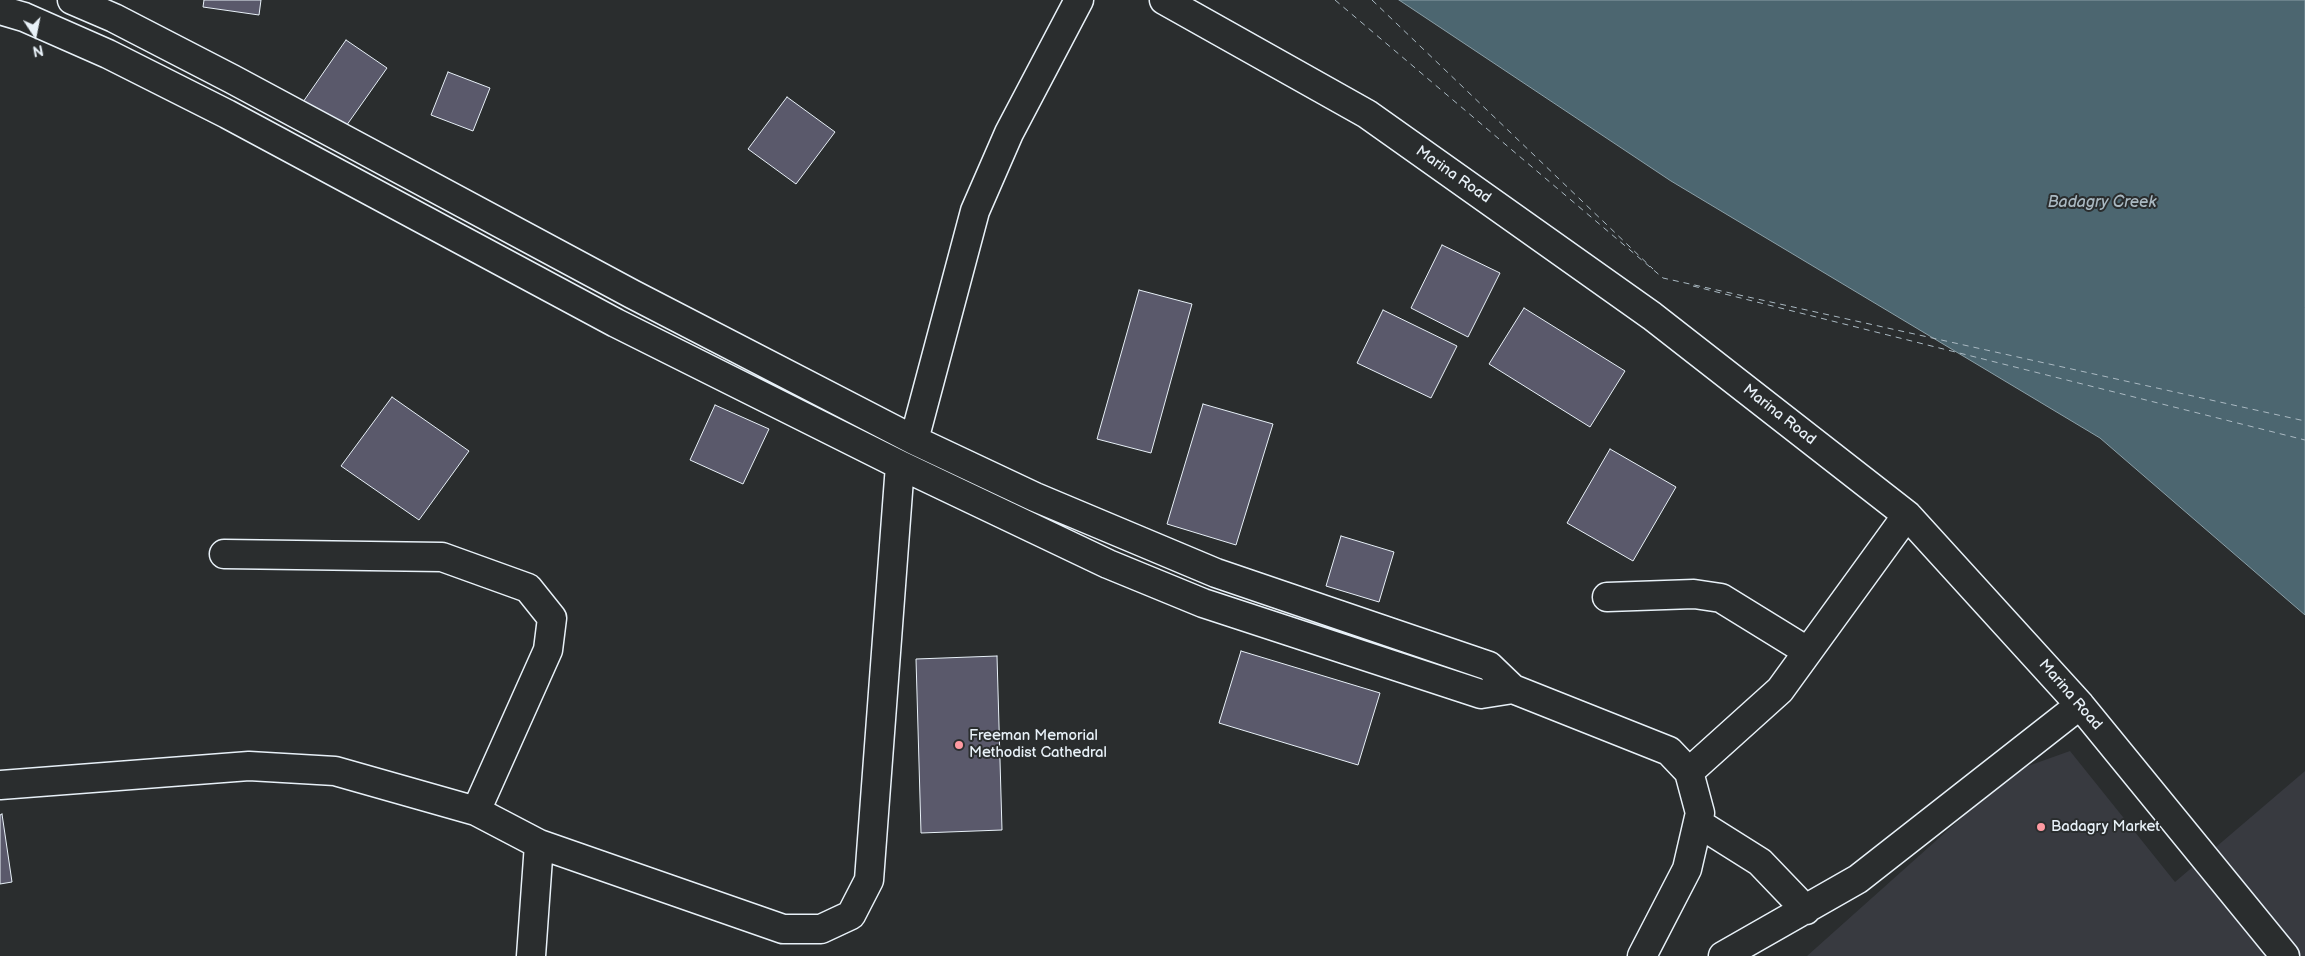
<!DOCTYPE html>
<style>
body{margin:0}
#map{position:relative;width:2305px;height:956px;overflow:hidden;background:#2a2d2e;font-family:"Balsamiq Sans",sans-serif}
canvas{display:block}
.north{position:absolute;left:10px;top:10px;width:50px;height:50px;-webkit-text-stroke:4px #2a2d2e;paint-order:stroke;rotate:169deg;font-size:14px;font-weight:700;line-height:20px;text-align:center;color:#e8f1f8}
.north::after{content:'';display:block;margin:auto;width:18px;height:22px;background:#e8f1f8;clip-path:polygon(50% 0,100% 100%,50% 72%,0 100%)}
</style>
<div id="map">
<canvas width="2305" height="956"></canvas>
<div class="north">N</div>
</div>
<script>
const g = document.querySelector('canvas').getContext('2d');
g.lineJoin = 'round';
function paint(path, color) { g.fillStyle = color; g.fill(path, 'evenodd'); }
const toPath = rows => new Path2D(rows.map(r => 'M' + r).join(''));
function trace(path, color, width, dash) { g.strokeStyle = color; g.lineWidth = width; g.lineCap = dash ? 'butt' : 'round'; g.setLineDash(dash || []); g.stroke(path); }
function label(font, color, halo, rows, align = 'center') {
  g.font = font + ' "Balsamiq Sans",sans-serif'; g.lineWidth = 4; g.setLineDash([]); g.textBaseline = 'middle'; g.strokeStyle = halo; g.fillStyle = color; for (const [text, x, y, turn = 0] of rows) {
    g.save(); g.translate(x, y); g.rotate((+turn || 0) * Math.PI / 180); g.textAlign = isNaN(turn) ? turn : align; if (halo) g.strokeText(text, 0, 0); g.fillText(text, 0, 0); g.restore();
  }
}
const built = toPath([
 [2070,751,2175,882,2305,771,2305,956,1807,956,2014,771]
]);
const water = toPath([
 [1399,0,2305,0,2305,615,2100,438,1671,181,1399,0]
]);
const ferry = toPath([
 [1335,0,1663,278,2305,421],
 [1372,0,1653,269],
 [1693,286,2305,440]
]);
const building = toPath([
 [204,0,261,0,259,15,203,7,204,0],
 [346,40,387,68,344,129,303,102,346,40],
 [448,72,490,88,473,131,431,115,448,72],
 [787,97,835,132,796,184,748,149,787,97],
 [1442,245,1500,273,1468,337,1411,308,1442,245],
 [1139,290,1192,304,1151,453,1097,439,1139,290],
 [1524,308,1625,371,1590,427,1489,364,1524,308],
 [1383,310,1457,346,1431,398,1357,363,1383,310],
 [392,397,469,451,419,520,341,466,392,397],
 [1203,404,1273,424,1236,545,1167,524,1203,404],
 [715,405,769,429,743,484,690,460,715,405],
 [1610,449,1676,487,1633,561,1567,523,1610,449],
 [1341,536,1394,552,1379,602,1326,586,1341,536],
 [1241,651,1380,693,1358,765,1219,723,1241,651],
 [997,656,1002,830,921,833,916,659,997,656],
 [2,814,12,882,0,884,0,815,2,814]
]);
const minor = toPath([
 [72,0,114,18,232,79,632,294,914,440,1035,497,1216,573,1489,666,1513,689,1669,751,1689,772,1700,813,1687,869,1642,956],
 [1164,0,1367,114,1652,316,1907,515,2080,705,2285,956],
 [0,10,24,17,108,54,227,114,616,323,900,465,1108,564,1203,603,1481,694,1513,689],
 [914,440,975,211,1009,133,1079,0],
 [224,554,442,557,528,588,552,618,548,650,476,811],
 [1607,597,1694,594,1721,598,1807,651],
 [1689,772,1780,690,1907,515],
 [0,785,249,766,335,771,476,811,539,844,783,929,821,929,851,915,869,880,900,465],
 [1698,823,1760,862,1806,910],
 [531,956,539,844],
 [1723,956,1858,879,2080,705]
]);
const markers = [
 [959,745,5,"#ff9aa2"],
 [2041,827,5,"#ff9aa2"]
];
const streetNames = [
 ["Marina Road",1453,175,35],
 ["Marina Road",1779,415,38],
 ["Marina Road",2070,695,49]
];
const poiNames = [
 ["Freeman Memorial",969,736],
 ["Methodist Cathedral",969,753],
 ["Badagry Market",2051,827]
];
const waterNames = [
 ["Badagry Creek",2102,203]
];
paint(built, '#383a40');
paint(water, '#4c6670');
trace(water, '#8a9ea6', 1);
trace(ferry, '#aab9c2', 1, [6, 5]);
paint(building, '#5a596b');
trace(building, '#e8f1f8', 1);
trace(minor, '#e8f1f8', 31);
trace(minor, '#2a2d2e', 28);
for (const [x, y, r, color] of markers) { const dot = new Path2D(); dot.arc(x, y, r, 0, 2 * Math.PI); g.fillStyle = color; g.fill(dot); trace(dot, '#2a2d2e', 2); }
label('15px', '#e8f1f8', '#2a2d2e', streetNames);
label('15px', '#e8f1f8', '#2a2d2e', poiNames, 'left');
label('italic 16px', '#aab9c2', '#2a2d2e', waterNames);
</script>
